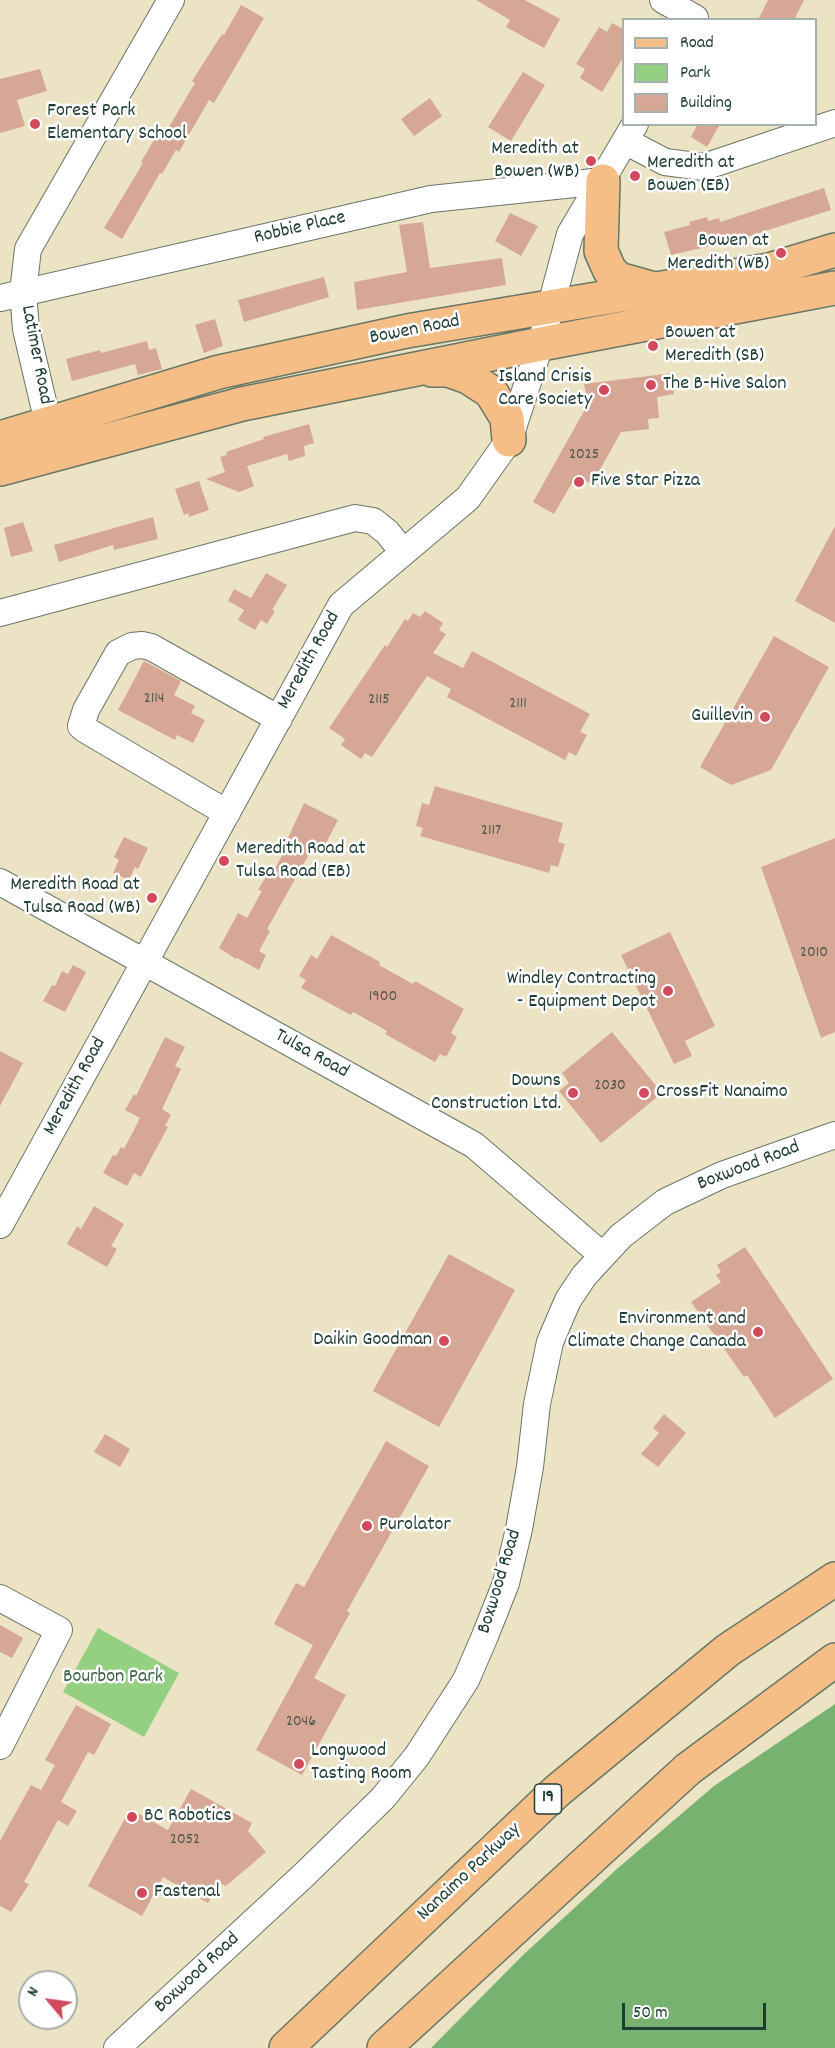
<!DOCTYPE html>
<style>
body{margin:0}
#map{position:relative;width:835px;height:2048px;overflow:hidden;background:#ece3c4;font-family:Dekko,sans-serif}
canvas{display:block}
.legend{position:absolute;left:622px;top:18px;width:195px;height:108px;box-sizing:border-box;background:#fff;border:2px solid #a5b1ae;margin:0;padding:8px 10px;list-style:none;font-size:18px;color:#1f3d34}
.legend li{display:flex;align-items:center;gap:12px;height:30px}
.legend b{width:30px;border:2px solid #a5b1ae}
.north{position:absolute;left:18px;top:1970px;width:60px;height:60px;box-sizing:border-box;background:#fff;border:2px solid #a5b1ae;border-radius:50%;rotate:299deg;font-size:16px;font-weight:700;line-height:24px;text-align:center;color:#1f3d34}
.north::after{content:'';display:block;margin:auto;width:21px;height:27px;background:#d1495b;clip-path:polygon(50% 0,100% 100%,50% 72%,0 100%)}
.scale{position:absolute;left:622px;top:2003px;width:144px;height:27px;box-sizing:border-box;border:3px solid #1f3d34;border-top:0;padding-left:8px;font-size:18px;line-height:21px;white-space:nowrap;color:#1f3d34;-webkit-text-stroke:4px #fff;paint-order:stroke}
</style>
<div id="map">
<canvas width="835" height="2048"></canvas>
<ul class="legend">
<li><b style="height:8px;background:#f6be87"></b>Road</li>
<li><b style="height:16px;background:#94cf82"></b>Park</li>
<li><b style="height:16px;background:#d6a795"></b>Building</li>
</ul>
<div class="north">N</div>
<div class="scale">50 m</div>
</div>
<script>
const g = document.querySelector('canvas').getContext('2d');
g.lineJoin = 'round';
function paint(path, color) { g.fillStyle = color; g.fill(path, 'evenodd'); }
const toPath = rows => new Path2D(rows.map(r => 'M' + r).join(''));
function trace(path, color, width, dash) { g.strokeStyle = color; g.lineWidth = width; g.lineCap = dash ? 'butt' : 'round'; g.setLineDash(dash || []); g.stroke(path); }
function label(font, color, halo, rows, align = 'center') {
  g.font = font + ' Dekko,sans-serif'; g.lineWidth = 5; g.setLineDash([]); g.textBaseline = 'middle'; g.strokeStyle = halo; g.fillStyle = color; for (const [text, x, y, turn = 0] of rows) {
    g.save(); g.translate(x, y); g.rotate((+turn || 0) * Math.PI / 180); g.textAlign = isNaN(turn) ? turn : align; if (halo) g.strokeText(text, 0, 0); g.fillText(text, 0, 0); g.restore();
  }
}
const green = toPath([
 [98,1628,179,1673,144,1737,63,1692]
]);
const forest = toPath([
 [835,1704,835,2048,431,2048,523,1955,618,1868,714,1786]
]);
const building = toPath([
 [476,0,525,0,560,19,544,48,506,27,510,20],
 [768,0,804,0,794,20,758,20],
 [241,5,264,18,214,103,209,100,179,152,176,150,162,174,160,173,122,239,104,228,143,163,141,162,161,128,166,132,195,83,192,81,222,34,224,35],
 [612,23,624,29,624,56,602,92,580,78,585,69,576,64,599,27,607,32],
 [40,69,47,91,17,100,25,126,0,133,0,79],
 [523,72,545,85,511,141,488,127],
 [430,98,442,116,414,136,401,119],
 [698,124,720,124,707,147,691,137],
 [824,188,831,210,737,240,671,255,664,232,690,225,689,222,707,217,708,221,719,218,720,222],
 [510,213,538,226,521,256,495,241],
 [423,222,430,268,502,258,506,285,357,310,354,282,407,272,399,225],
 [324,277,329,297,244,322,238,300],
 [215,319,223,346,204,353,195,325],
 [147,341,149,350,156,348,162,369,138,375,135,364,72,381,66,359,100,350,101,353],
 [673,373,674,394,657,397,659,418,648,419,649,429,621,432,592,484,584,480,580,487,572,483,554,514,533,502,588,404,584,384],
 [309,424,314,443,304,446,305,456,289,461,287,454,247,466,254,486,239,492,206,479,225,472,220,457,227,455,226,452,264,439,263,437],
 [199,481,209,510,189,517,188,513,184,515,175,489],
 [153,517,158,539,114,550,113,545,59,562,54,545],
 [23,522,33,551,11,557,4,528],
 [835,526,835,623,795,601],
 [266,573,287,585,272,610,275,611,267,624,261,620,255,630,238,620,244,610,228,601,234,589,251,598],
 [425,611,443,623,439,630,446,634,433,653,463,668,472,651,590,714,580,732,587,735,576,756,569,752,565,760,447,697,451,689,427,676,372,757,365,753,361,759,341,745,345,739,329,728,385,645,387,647,405,619,408,621,413,613,420,617],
 [774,636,829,667,771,770,731,785,700,767],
 [144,661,181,681,174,695,195,706,191,713,205,720,193,743,177,735,175,740,118,710],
 [435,786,563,823,558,842,565,844,558,867,551,865,549,873,420,836,423,828,416,826,422,803,429,805],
 [304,803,338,820,321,853,312,849,267,929,270,931,259,951,266,955,259,970,237,958,236,959,219,948,238,913,247,918,262,891,258,890,270,870,273,872,291,839,288,838],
 [124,837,148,848,138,869,135,867,129,880,113,873,119,860,114,857],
 [835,838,835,1032,821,1038,761,867],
 [670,932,715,1026,685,1041,692,1056,674,1064,621,955],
 [331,935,380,962,379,965,411,983,413,984,415,981,464,1009,451,1033,457,1037,446,1057,440,1054,435,1062,385,1034,387,1031,353,1012,351,1015,301,988,306,980,299,976,311,955,317,959],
 [73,965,86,972,65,1012,43,1001,52,985,55,986,62,971,68,974],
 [612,1032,662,1093,601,1143,559,1091,569,1083,562,1073],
 [165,1037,185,1047,175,1066,181,1069,162,1109,171,1115,165,1126,168,1127,141,1177,134,1173,127,1186,103,1173,113,1155,116,1156,121,1147,124,1149,140,1118,125,1110,134,1094,136,1096],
 [0,1051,23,1063,0,1106],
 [94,1206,124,1224,111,1246,117,1249,107,1267,67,1244,77,1226,81,1229],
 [745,1247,833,1379,775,1418,747,1375,744,1377,691,1302,721,1282,716,1275,721,1272,717,1265],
 [449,1254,515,1290,439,1427,373,1391],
 [664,1414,686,1433,658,1467,641,1454,659,1433,653,1428],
 [105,1434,130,1449,120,1467,94,1452],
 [386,1441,429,1466,347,1611,350,1613,314,1678,346,1695,302,1775,256,1750,313,1645,274,1624,296,1583,304,1587],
 [0,1625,23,1638,12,1658,0,1652],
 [76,1705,111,1724,94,1755,88,1752,61,1802,77,1811,68,1826,58,1820,24,1882,29,1884,11,1912,0,1906,0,1841,31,1785,41,1790,55,1765,45,1760],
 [191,1789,252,1823,248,1831,266,1852,226,1886,219,1883,208,1903,163,1877,142,1916,88,1886,130,1809,168,1830]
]);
const minor = toPath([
 [663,0,695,18],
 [625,141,665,162,704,167,835,123],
 [0,298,431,199,603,181],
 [48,423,26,329,23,292,28,249,171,0],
 [0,613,355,518,373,521,387,532,403,552],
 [227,813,86,730,81,726,86,710,118,653,132,646,142,645,151,647,279,719],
 [0,882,474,1145,602,1255],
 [0,1225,341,605,468,498,509,440,542,339,570,234,635,124],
 [0,1598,59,1630,0,1746],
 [117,2048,304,1875,383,1798,417,1756,466,1680,485,1636,506,1583,519,1529,530,1467,537,1404,550,1342,568,1300,584,1276,621,1236,665,1202,722,1175,835,1135]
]);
const major = toPath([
 [603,181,601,251,610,271,619,279,654,289],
 [432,370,448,370,468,377,491,392,507,418,509,440],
 [0,438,219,372,407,331,769,270,835,250],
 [0,469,242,404,541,344,835,288]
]);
const highway = toPath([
 [286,2048,557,1791,728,1650,835,1579],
 [384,2048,688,1769,835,1660]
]);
const markers = [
 [35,124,6,"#d1495b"],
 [591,161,6,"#d1495b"],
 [635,176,6,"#d1495b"],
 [781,253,6,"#d1495b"],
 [653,346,6,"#d1495b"],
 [651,385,6,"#d1495b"],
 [604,390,6,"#d1495b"],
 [579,482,6,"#d1495b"],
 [765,717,6,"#d1495b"],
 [224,861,6,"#d1495b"],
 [152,898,6,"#d1495b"],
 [668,991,6,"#d1495b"],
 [573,1093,6,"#d1495b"],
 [644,1093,6,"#d1495b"],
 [758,1332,6,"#d1495b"],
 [444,1341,6,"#d1495b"],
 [367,1526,6,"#d1495b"],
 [299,1764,6,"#d1495b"],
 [132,1817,6,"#d1495b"],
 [142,1893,6,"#d1495b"]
];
const numberNames = [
 ["2025",584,456],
 ["2114",154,700],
 ["2115",379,701],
 ["2111",518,705],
 ["2117",491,832],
 ["2010",814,954],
 ["1900",383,998],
 ["2030",610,1087],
 ["2046",301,1723],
 ["2052",185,1841]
];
const shields = [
 [548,1799,27]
];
const shieldNames = [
 ["19",548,1799]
];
const poiNames = [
 ["Forest Park",47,112],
 ["Elementary School",47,135],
 ["Meredith at",579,150,"right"],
 ["Bowen (WB)",579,173,"right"],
 ["Meredith at",647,164],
 ["Bowen (EB)",647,187],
 ["Bowen at",769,242,"right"],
 ["Meredith (WB)",769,265,"right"],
 ["Bowen at",665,334],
 ["Meredith (SB)",665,357],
 ["Island Crisis",592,378,"right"],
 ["Care Society",592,401,"right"],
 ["The B-Hive Salon",663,385],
 ["Five Star Pizza",591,482],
 ["Guillevin",753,717,"right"],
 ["Meredith Road at",236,850],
 ["Tulsa Road (EB)",236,873],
 ["Meredith Road at",140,886,"right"],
 ["Tulsa Road (WB)",140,909,"right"],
 ["Windley Contracting",656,980,"right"],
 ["- Equipment Depot",656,1003,"right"],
 ["Downs",561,1082,"right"],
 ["Construction Ltd.",561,1105,"right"],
 ["CrossFit Nanaimo",656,1093],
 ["Environment and",746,1320,"right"],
 ["Climate Change Canada",746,1343,"right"],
 ["Daikin Goodman",432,1341,"right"],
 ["Purolator",379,1526],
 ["Longwood",311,1752],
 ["Tasting Room",311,1775],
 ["BC Robotics",144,1817],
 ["Fastenal",154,1893]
];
const streetNames = [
 ["Robbie Place",300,229,-13],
 ["Bowen Road",415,331,-11],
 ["Latimer Road",35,355,79],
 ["Meredith Road",310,661,-61],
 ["Tulsa Road",311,1055,29],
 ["Meredith Road",76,1087,-61],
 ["Boxwood Road",749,1167,-21],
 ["Boxwood Road",501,1582,-73],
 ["Nanaimo Parkway",470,1873,-43],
 ["Boxwood Road",198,1974,-43]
];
const parkNames = [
 ["Bourbon Park",113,1678]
];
paint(green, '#94cf82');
paint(forest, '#77b270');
paint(building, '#d6a795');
trace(minor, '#677766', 28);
trace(major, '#677766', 36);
trace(highway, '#677766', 36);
trace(minor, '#fff', 26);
trace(major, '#f6be87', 33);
trace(highway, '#f6be87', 33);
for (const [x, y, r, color] of markers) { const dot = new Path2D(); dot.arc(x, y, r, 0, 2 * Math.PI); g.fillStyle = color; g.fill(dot); trace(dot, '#fff', 2); }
label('16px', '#4d584c', null, numberNames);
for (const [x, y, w] of shields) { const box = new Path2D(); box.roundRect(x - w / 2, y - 15, w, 30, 4.5); g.fillStyle = '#fff'; g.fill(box); trace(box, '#1f3d34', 1.5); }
label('bold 18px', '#1f3d34', null, shieldNames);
label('20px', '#1f3d34', '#fff', poiNames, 'left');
label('20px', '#1f3d34', '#fff', streetNames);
label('20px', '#3c6248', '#fff', parkNames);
</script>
